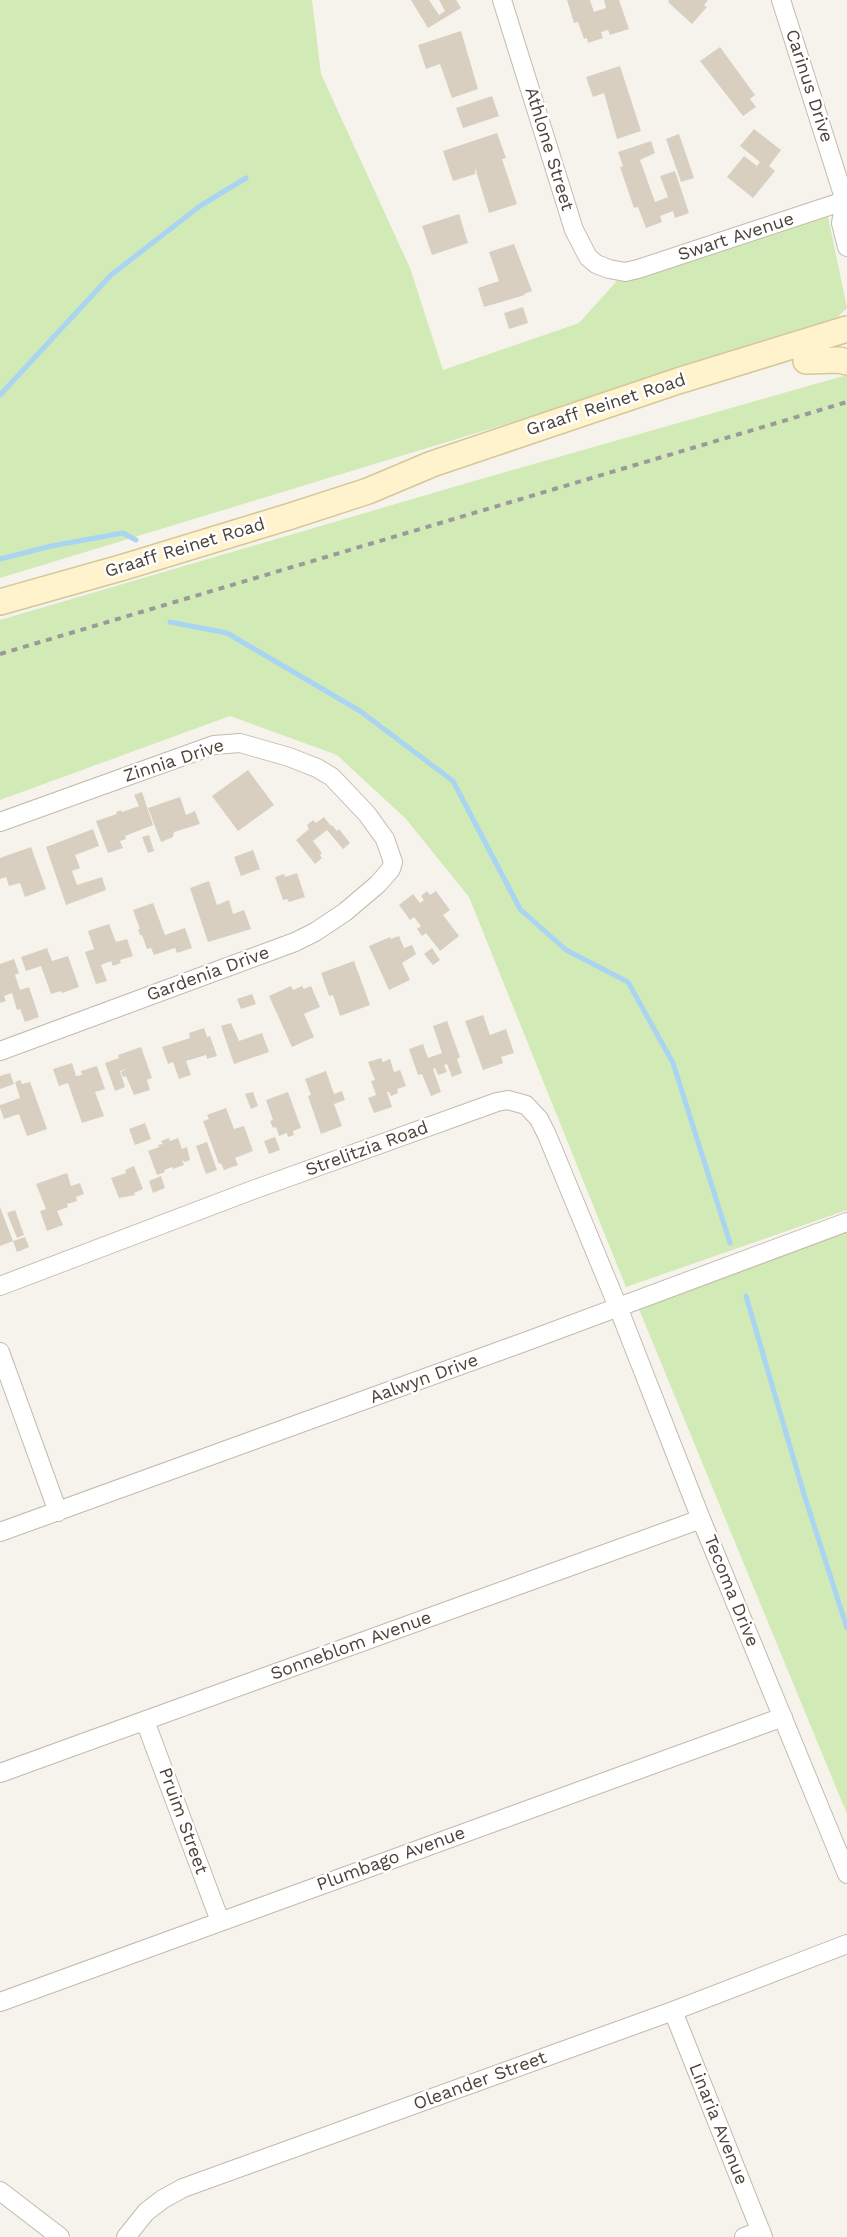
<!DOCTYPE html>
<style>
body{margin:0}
canvas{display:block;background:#f6f3ec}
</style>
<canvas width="847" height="2237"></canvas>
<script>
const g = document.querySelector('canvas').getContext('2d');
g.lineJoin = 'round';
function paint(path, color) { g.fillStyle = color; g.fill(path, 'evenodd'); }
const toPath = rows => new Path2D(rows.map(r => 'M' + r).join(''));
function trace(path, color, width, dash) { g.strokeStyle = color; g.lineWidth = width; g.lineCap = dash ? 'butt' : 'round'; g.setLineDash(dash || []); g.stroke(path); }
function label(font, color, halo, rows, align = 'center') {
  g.font = font + ' "Work Sans",sans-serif'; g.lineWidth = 5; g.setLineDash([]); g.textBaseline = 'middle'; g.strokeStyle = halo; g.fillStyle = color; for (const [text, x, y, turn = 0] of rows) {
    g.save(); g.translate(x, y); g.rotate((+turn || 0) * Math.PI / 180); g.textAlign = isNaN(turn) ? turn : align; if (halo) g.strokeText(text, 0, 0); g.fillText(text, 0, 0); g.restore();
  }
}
const green = toPath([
 [0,0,312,0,321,74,410,268,443,370,579,323,625,272,826,207,847,308,828,326,0,578],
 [847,375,847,1210,626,1287,469,897,406,819,337,755,230,716,0,800,0,620,474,481],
 [847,1231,847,1814,636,1302]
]);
const stream = toPath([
 [0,395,111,275,200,206,246,178],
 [0,559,51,546,123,533,136,540],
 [170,622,227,633,360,711,453,781,520,909,566,950,628,982,673,1063,730,1243],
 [746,1296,803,1491,847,1628]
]);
const building = toPath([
 [411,0,429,0,439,15,445,11,439,0,456,0,461,8,428,28],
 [567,0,590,0,594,12,606,8,604,0,619,0,629,29,610,35,608,30,601,32,603,38,588,43,587,38,584,39,578,22,574,23],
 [669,0,708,0,704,5,707,7,692,24,668,2],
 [461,31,478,89,452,98,440,64,426,69,418,45],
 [720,47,755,95,750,99,756,107,743,116,700,61],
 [620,66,641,131,617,139,604,93,593,97,586,77],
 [492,96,499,116,463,128,456,108],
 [754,129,781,150,769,166,775,171,753,198,727,177,744,156,757,166,760,162,740,146],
 [497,133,506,158,502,159,517,204,489,213,475,168,475,174,453,181,443,151],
 [679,134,694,178,681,182,666,139],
 [651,141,655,153,640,160,655,202,668,197,660,176,675,171,689,213,675,218,673,211,660,216,662,222,646,228,638,207,634,208,620,167,623,166,618,152],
 [459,214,468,243,432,255,422,226],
 [514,244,532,291,524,294,525,295,484,307,478,288,499,281,489,252],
 [523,307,528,323,509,329,504,313],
 [248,770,274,805,238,831,212,796],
 [142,792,153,825,125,836,126,839,120,841,123,848,108,853,96,821,117,814,116,812,121,810,122,812,139,806,134,795],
 [180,797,186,815,195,811,200,824,174,832,173,837,161,842,148,808],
 [324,817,331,826,332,825,337,831,339,829,350,843,343,849,327,830,313,841,322,853,320,855,322,858,315,864,296,840,309,829,307,825,313,820,316,823],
 [93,829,99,846,75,855,80,868,72,871,77,885,102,877,106,890,66,905,46,847],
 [149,835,154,851,148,853,142,837],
 [31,847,46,889,25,897,20,883,9,886,6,877,0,879,0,858],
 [253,850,260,869,241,876,234,857],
 [297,873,305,897,289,902,287,899,283,900,275,877,284,874,285,877],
 [209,881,217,905,229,900,233,914,244,910,251,929,208,942,190,888],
 [427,891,430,895,436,891,450,910,443,915,459,936,440,951,426,933,422,936,417,929,421,926,414,917,410,920,399,905,413,894,420,903,424,900,421,896],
 [153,903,165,935,185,928,192,948,177,953,175,948,154,955,151,948,147,949,142,935,140,935,138,929,140,929,133,910],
 [109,924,116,942,127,939,133,956,120,960,121,963,113,966,111,961,101,965,107,981,96,984,85,952,94,949,88,931],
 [399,936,404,948,412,945,416,954,402,963,410,980,389,990,369,946,390,937,391,939],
 [47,948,52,961,68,956,79,987,62,993,61,991,51,994,41,966,26,971,21,957],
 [432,948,440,960,433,965,424,954],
 [14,959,19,973,15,975,20,990,29,987,39,1017,25,1022,20,1009,17,1010,12,993,4,996,6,1001,0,1003,0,964],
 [354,961,370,1005,340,1016,333,995,329,996,321,973],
 [291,986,293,990,302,986,304,989,311,986,320,1007,304,1014,314,1037,292,1047,269,996],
 [252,994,256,1004,241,1009,237,999],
 [483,1015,490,1035,506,1029,514,1053,501,1057,503,1063,483,1070,465,1021],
 [447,1021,460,1057,457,1059,462,1073,452,1077,447,1064,444,1065,447,1072,438,1075,435,1068,433,1069,441,1092,431,1096,422,1074,418,1075,409,1049,423,1044,428,1058,442,1053,433,1026],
 [231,1023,239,1041,262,1033,269,1052,234,1064,221,1026],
 [204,1028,207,1037,210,1036,217,1056,207,1059,206,1055,186,1061,191,1075,179,1079,173,1062,168,1064,162,1047,190,1038,189,1033],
 [141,1047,152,1078,147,1080,150,1090,134,1095,126,1076,123,1077,121,1072,127,1069,120,1071,125,1087,115,1091,105,1063,119,1058,118,1055],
 [381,1058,383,1062,390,1059,394,1072,400,1070,406,1086,397,1089,398,1093,391,1096,389,1092,387,1092,392,1107,374,1113,368,1098,376,1095,371,1081,375,1080,368,1062],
 [72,1063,76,1076,82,1075,81,1071,97,1066,105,1089,95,1092,104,1116,82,1123,68,1083,59,1086,53,1069],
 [326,1071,334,1094,342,1091,345,1100,334,1104,342,1126,321,1134,308,1096,311,1095,305,1079],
 [10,1073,14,1084,0,1089,0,1076],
 [20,1080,22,1084,30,1082,47,1129,27,1136,19,1114,4,1119,0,1108,0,1105,20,1098,15,1082],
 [253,1092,258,1106,251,1109,245,1094],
 [288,1092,301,1128,293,1131,294,1135,288,1137,287,1133,279,1136,276,1127,273,1128,270,1121,273,1120,266,1100],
 [226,1108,234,1129,244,1126,253,1151,235,1158,238,1165,224,1170,221,1163,219,1164,203,1121,209,1119,207,1115],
 [145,1123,151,1139,135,1145,129,1129],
 [275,1137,280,1150,269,1154,264,1141],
 [169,1138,170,1141,178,1138,182,1149,187,1147,190,1160,185,1162,182,1160,184,1165,173,1169,172,1167,164,1170,165,1172,157,1175,148,1151,159,1147,158,1145,163,1144,161,1141],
 [207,1142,217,1170,206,1174,196,1146],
 [134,1166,143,1189,134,1193,135,1195,119,1198,111,1178,126,1173,125,1170],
 [67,1173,71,1186,80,1183,84,1194,76,1197,77,1201,67,1204,68,1207,57,1211,63,1225,47,1231,40,1211,46,1209,36,1184],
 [161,1176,165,1188,153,1193,149,1181],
 [0,1207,13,1241,0,1246],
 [15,1210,24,1235,17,1238,7,1213],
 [25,1237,29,1247,17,1252,13,1241]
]);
const minor = toPath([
 [502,0,574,230,588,257,596,264,609,269,625,272,638,269,847,200],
 [781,0,845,201,841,223,847,247],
 [0,822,214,745,240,743,289,757,317,768,332,777,367,814,385,839,393,862,391,869,378,884,345,912,315,932,295,942,0,1051],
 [0,1286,250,1191,497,1102,508,1100,526,1105,539,1119,547,1135,618,1307,701,1519,847,1874],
 [0,1352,58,1512],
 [0,1532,530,1340,847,1222],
 [145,1721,220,1921],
 [0,1773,701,1519],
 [0,2002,783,1717],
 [673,2011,763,2237],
 [0,2191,60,2237],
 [126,2237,146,2212,163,2199,183,2188,673,2011,847,1944],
 [744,2237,761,2231]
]);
const secondary = toPath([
 [806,361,839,360,847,362],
 [0,602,124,567,291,516,368,491,432,464,678,381,847,329]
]);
const rail = toPath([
 [0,654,847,402]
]);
const streetNames = [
 ["Carinus Drive",809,86,72],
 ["Athlone Street",549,149,73],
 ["Swart Avenue",736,237,-18],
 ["Graaff Reinet Road",606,405,-18],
 ["Graaff Reinet Road",185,548,-17],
 ["Zinnia Drive",174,761,-18],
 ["Gardenia Drive",208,974,-20],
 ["Strelitzia Road",367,1149,-20],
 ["Aalwyn Drive",424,1379,-20],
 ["Tecoma Drive",731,1591,68],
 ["Sonneblom Avenue",351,1646,-20],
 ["Pruim Street",183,1821,70],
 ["Plumbago Avenue",391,1859,-20],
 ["Oleander Street",480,2081,-20],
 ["Linaria Avenue",718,2124,68]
];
paint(green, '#d2eab5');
trace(stream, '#a9d4f2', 5);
paint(building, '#d8cfc1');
trace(minor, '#c2bbae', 20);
trace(secondary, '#d6c79b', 28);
trace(minor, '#fff', 18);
trace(secondary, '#fff3cd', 25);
trace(rail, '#9a9a9a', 4, [6, 6]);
label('18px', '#4b4439', '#fff', streetNames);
</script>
